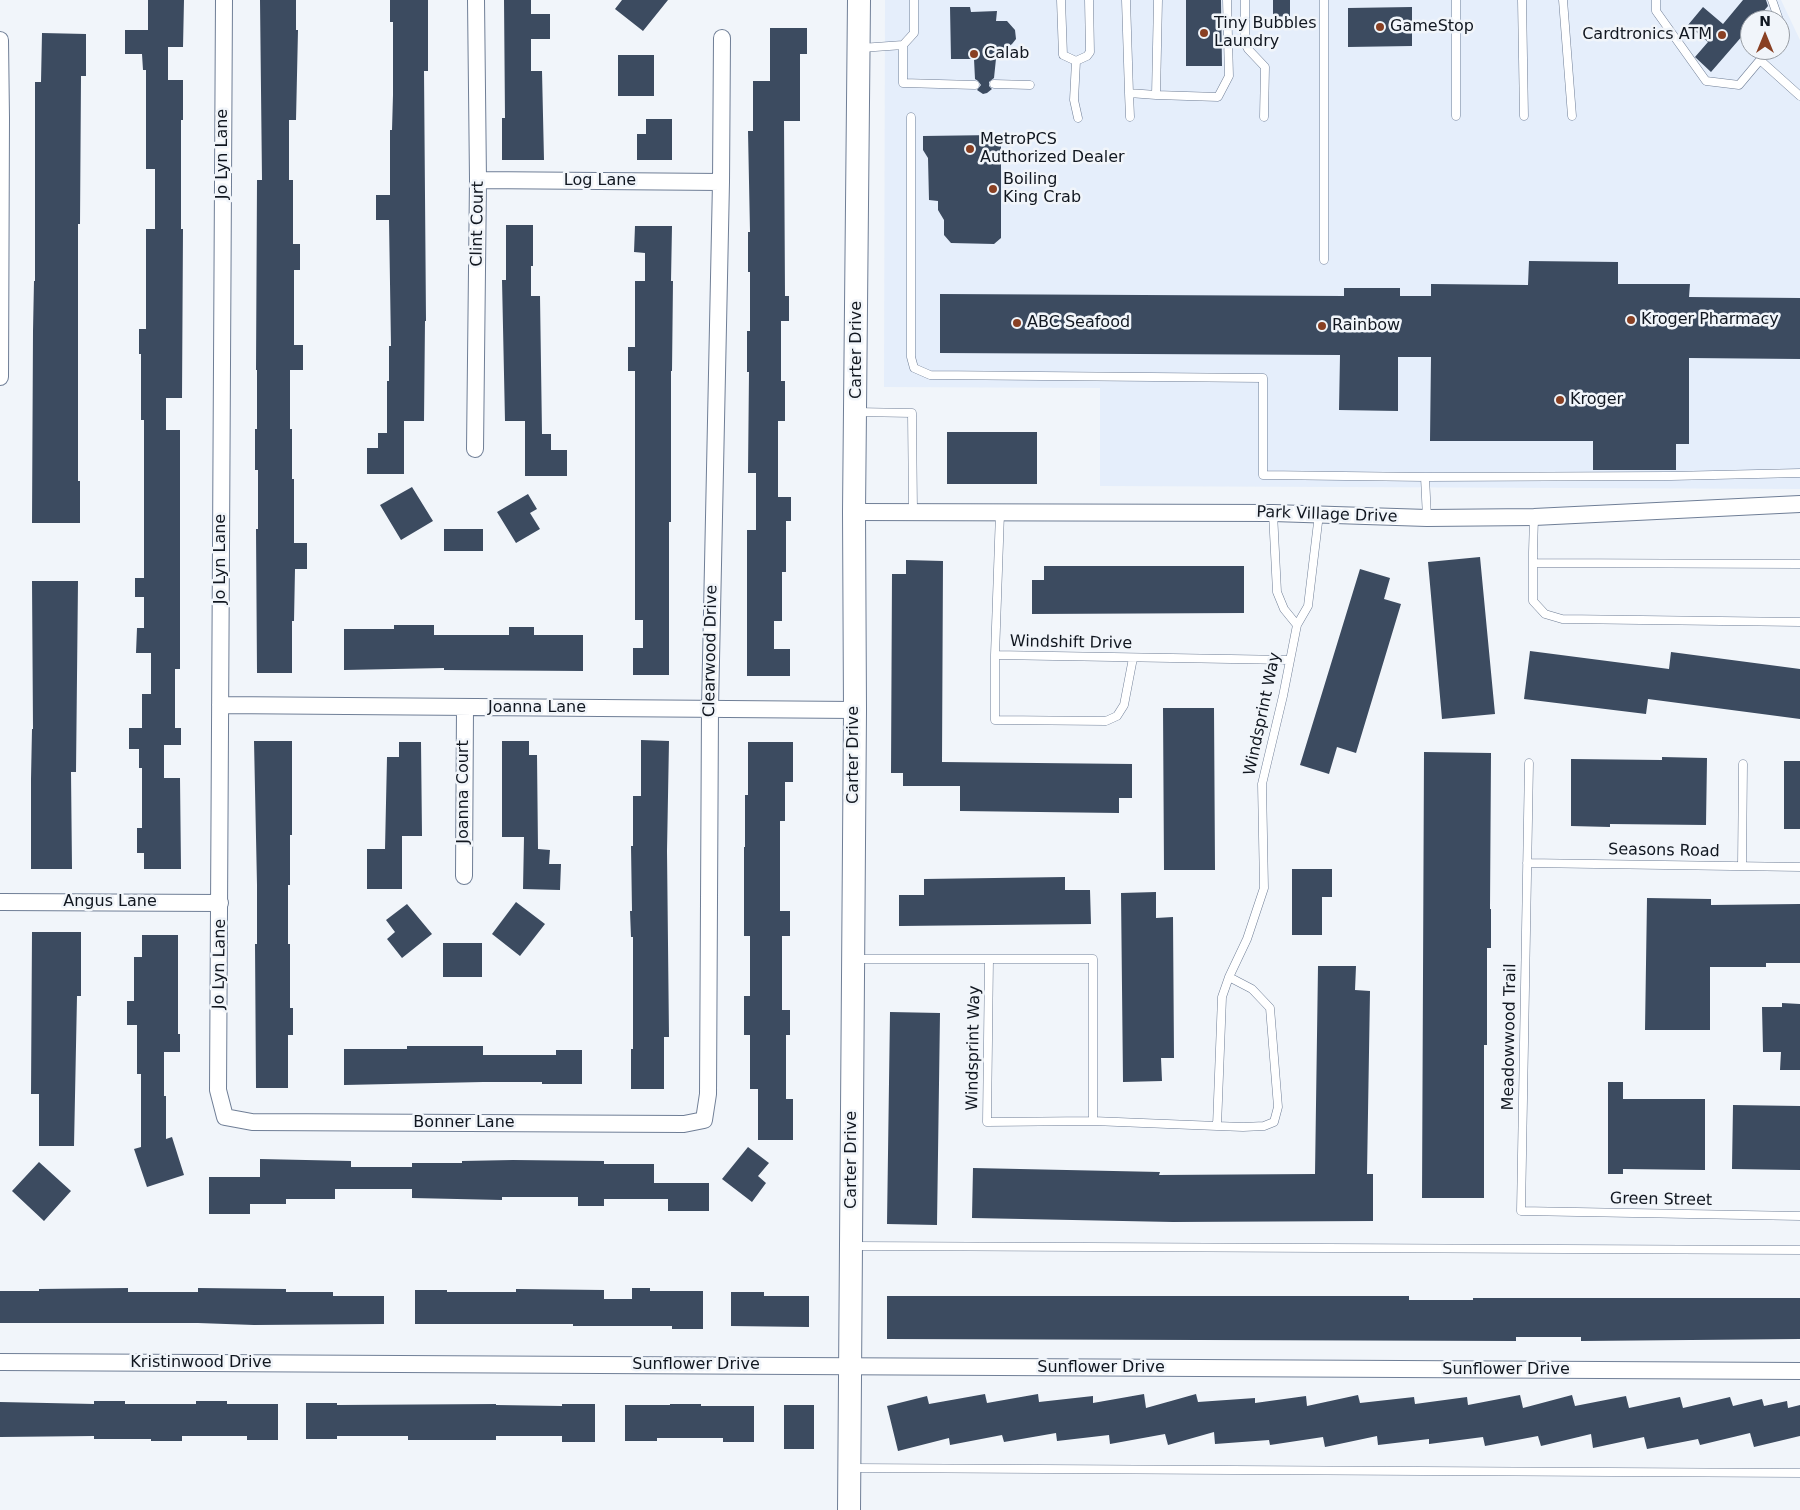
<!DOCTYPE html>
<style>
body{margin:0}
#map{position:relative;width:1800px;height:1510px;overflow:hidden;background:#f1f5fa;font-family:"DejaVu Sans",sans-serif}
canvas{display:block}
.north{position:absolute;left:1740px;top:10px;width:50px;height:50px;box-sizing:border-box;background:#f1f5fa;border:1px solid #979ca3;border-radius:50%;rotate:0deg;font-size:14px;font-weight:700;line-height:20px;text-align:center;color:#111720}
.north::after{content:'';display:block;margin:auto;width:18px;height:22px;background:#894023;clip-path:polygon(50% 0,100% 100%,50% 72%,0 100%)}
</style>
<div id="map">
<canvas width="1800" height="1510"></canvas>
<div class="north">N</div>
</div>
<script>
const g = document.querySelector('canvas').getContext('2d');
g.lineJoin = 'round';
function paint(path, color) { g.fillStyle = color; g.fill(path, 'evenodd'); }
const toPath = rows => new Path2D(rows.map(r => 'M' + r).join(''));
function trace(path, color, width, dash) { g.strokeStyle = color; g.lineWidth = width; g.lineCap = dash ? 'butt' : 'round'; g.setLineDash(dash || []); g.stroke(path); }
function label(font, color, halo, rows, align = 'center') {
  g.font = font + ' "DejaVu Sans",sans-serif'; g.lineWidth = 5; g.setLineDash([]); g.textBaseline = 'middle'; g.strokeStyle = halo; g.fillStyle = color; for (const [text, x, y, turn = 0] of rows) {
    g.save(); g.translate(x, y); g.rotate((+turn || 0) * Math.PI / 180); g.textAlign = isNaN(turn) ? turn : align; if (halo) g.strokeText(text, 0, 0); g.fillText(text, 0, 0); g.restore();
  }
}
const built = toPath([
 [885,0,1781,0,1800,40,1800,489,1100,486,1100,388,884,387],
 [1750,20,1780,20,1780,50,1750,50]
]);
const building = toPath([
 [148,0,184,0,183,47,168,47,168,80,183,80,183,120,181,120,181,229,183,229,182,398,166,398,166,430,180,430,180,669,175,669,175,728,181,728,181,745,164,745,164,778,180,778,181,869,144,869,144,853,137,853,137,828,142,828,142,768,139,768,139,749,129,749,129,728,142,728,142,694,151,694,151,653,136,653,137,628,144,628,144,597,135,597,135,578,144,578,144,420,141,420,141,354,139,354,139,329,146,329,146,229,155,229,155,169,146,169,146,70,143,70,142,54,125,54,125,30,148,30],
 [260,0,296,0,296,30,298,30,296,120,289,120,289,180,293,180,293,244,300,244,300,270,294,270,294,345,303,345,303,370,290,370,290,429,292,429,292,479,294,479,294,543,307,543,307,569,295,569,294,621,292,621,292,673,257,673,256,529,258,529,258,470,255,470,255,429,257,429,257,370,256,370,257,180,262,180],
 [390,0,428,0,428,71,424,71,426,321,425,321,424,421,404,421,404,474,367,474,367,448,378,448,378,433,387,433,387,381,389,381,389,346,391,346,389,220,376,220,376,195,390,195,390,130,392,130,393,95,393,22,390,22],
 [504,0,531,0,531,14,550,14,550,39,531,39,531,71,542,71,544,160,502,160,502,118,505,118],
 [622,0,668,0,643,31,615,9],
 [1186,0,1221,0,1222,66,1186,66],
 [1273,0,1290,0,1290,16,1273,17],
 [1743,0,1766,0,1768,6,1756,20,1750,20,1750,27,1711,72,1695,57,1708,42,1688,25,1703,7,1723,24],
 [950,7,970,7,971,12,997,11,996,21,1007,21,1015,30,1016,39,1012,44,1008,47,997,49,994,78,989,82,989,86,992,89,987,93,983,94,977,90,981,85,978,81,975,79,974,59,951,59],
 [1412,7,1412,46,1348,47,1348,8],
 [770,28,807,28,807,54,800,54,800,121,784,121,785,296,789,296,789,321,781,321,781,381,785,381,785,421,778,421,778,497,791,497,791,521,786,521,786,572,782,572,782,621,774,621,774,649,790,649,790,676,747,676,747,530,756,530,756,473,748,473,749,372,747,372,747,331,750,331,750,272,748,272,748,232,750,232,748,131,753,131,753,81,770,81],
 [42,33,86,34,86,76,81,76,80,224,78,224,78,481,80,481,80,523,32,523,33,331,34,281,35,281,35,82,41,82],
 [618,55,654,55,654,96,618,96],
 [646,119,672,119,672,160,637,160,637,134,646,134],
 [995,135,1001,143,1001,238,994,244,951,243,944,235,944,220,938,210,938,201,929,200,928,158,923,150,923,136],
 [506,225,533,225,533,266,531,266,531,296,540,296,542,434,551,434,551,450,567,450,567,476,525,476,525,421,505,421,502,280,506,280],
 [635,226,672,226,671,281,673,281,672,371,671,371,671,522,669,522,669,675,633,675,633,648,643,648,643,620,635,620,635,371,628,371,628,347,635,347,635,281,645,281,645,253,634,252],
 [1529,261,1618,262,1618,284,1690,284,1689,297,1800,298,1800,359,1689,358,1689,444,1676,444,1676,470,1593,470,1593,441,1430,441,1431,357,1398,357,1398,411,1339,410,1340,355,940,353,940,294,1344,296,1344,288,1400,288,1400,296,1431,296,1431,284,1528,285],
 [947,432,1037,432,1037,484,947,484],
 [412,487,433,521,401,540,380,505],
 [528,494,537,509,530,513,540,529,516,543,497,512],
 [444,529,483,529,483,551,444,551],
 [1480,557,1495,714,1442,719,1428,562],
 [906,560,943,561,942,762,1132,764,1132,798,1119,798,1119,813,960,811,960,786,903,786,903,773,891,773,892,574,906,574],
 [1044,566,1244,566,1244,613,1032,614,1032,580,1044,580],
 [1360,569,1390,578,1384,599,1401,604,1356,753,1337,747,1329,774,1300,765],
 [32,581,78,581,76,772,71,772,72,869,31,869,31,779,32,729,33,729],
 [394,625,434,625,434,635,509,635,509,627,534,627,534,635,583,635,583,671,444,670,444,668,344,670,344,629,394,629],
 [1530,651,1669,669,1671,652,1800,669,1800,719,1648,699,1646,714,1524,699],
 [1163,708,1214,708,1215,870,1164,870],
 [641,740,669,741,667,851,669,1037,664,1037,664,1089,631,1089,631,1049,633,1049,633,937,631,937,630,911,632,911,631,846,633,846,633,796,641,796],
 [254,741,292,741,292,835,290,835,290,885,288,885,288,944,290,944,290,1008,293,1008,293,1035,288,1035,288,1088,256,1088,255,944,257,944,257,885],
 [502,741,529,741,529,755,537,755,538,849,550,850,549,864,561,864,560,890,523,889,524,837,502,837],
 [399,742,421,742,422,836,402,836,402,889,367,889,367,849,385,849,387,757,399,757],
 [748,742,793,742,793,782,785,782,785,821,780,821,780,911,790,911,790,936,782,936,782,1010,790,1010,790,1035,786,1035,786,1099,793,1099,793,1140,758,1140,758,1089,750,1089,750,1035,744,1035,744,996,750,996,750,936,744,936,744,847,745,847,745,795,748,795],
 [1424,752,1491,753,1490,909,1491,909,1491,948,1487,948,1487,1045,1484,1045,1484,1198,1422,1198],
 [1662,757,1707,758,1706,825,1610,824,1610,827,1571,826,1571,759,1662,760],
 [1784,761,1800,761,1800,829,1784,829],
 [1292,869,1332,869,1332,897,1322,897,1322,935,1292,935],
 [1065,877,1065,890,1090,890,1091,924,899,926,899,895,924,895,924,879],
 [1156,892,1156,918,1173,917,1174,1058,1161,1058,1162,1081,1123,1082,1121,893],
 [1647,898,1711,899,1711,905,1800,904,1800,963,1766,963,1766,967,1710,967,1710,1030,1645,1030],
 [516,902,545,924,520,956,492,934],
 [407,904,432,934,402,958,387,939,395,932,386,920],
 [32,932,81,932,81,996,77,996,74,1146,39,1146,39,1094,31,1094],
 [142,935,178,935,178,1034,180,1034,180,1052,164,1052,164,1096,166,1096,166,1139,172,1137,184,1175,147,1187,134,1149,141,1147,141,1074,137,1074,137,1025,127,1025,127,1001,134,1001,134,957,142,957],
 [443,943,482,943,482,977,443,977],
 [1318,966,1356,966,1355,990,1370,991,1367,1174,1373,1174,1373,1221,1173,1222,972,1218,973,1168,1160,1172,1159,1175,1315,1174],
 [1782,1003,1800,1004,1800,1070,1780,1070,1781,1052,1763,1052,1762,1007,1782,1007],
 [890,1012,940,1013,937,1225,887,1224],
 [407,1046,483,1046,483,1055,556,1055,556,1050,582,1050,582,1084,542,1084,542,1082,483,1082,344,1085,344,1049,407,1049],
 [1608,1082,1623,1082,1623,1099,1705,1099,1705,1170,1623,1169,1623,1174,1608,1174],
 [1733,1105,1800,1106,1800,1170,1732,1169],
 [748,1147,769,1163,758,1176,766,1183,752,1202,722,1179],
 [260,1159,351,1161,351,1167,412,1167,412,1163,462,1163,462,1161,513,1160,604,1161,604,1164,654,1164,654,1183,709,1183,709,1211,668,1211,668,1199,604,1199,604,1206,578,1206,578,1197,502,1197,502,1200,412,1198,412,1189,335,1189,335,1199,286,1199,286,1204,250,1204,250,1214,209,1214,209,1177,260,1177],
 [39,1162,71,1191,44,1221,12,1191],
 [128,1288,128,1292,198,1292,198,1288,286,1289,286,1292,333,1292,333,1296,384,1296,384,1324,254,1325,198,1323,0,1323,0,1291,39,1291,39,1289],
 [632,1288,650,1288,650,1291,703,1291,703,1329,672,1329,672,1326,573,1326,573,1324,415,1324,415,1290,447,1290,447,1292,516,1292,516,1289,604,1290,604,1299,632,1299],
 [731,1292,764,1292,764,1296,809,1296,809,1327,731,1326],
 [887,1296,1409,1296,1409,1300,1473,1300,1473,1298,1800,1298,1800,1339,1581,1341,1581,1337,1516,1337,1516,1341,887,1339],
 [985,1394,987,1403,1038,1394,1039,1402,1093,1396,1093,1403,1144,1394,1146,1408,1196,1394,1198,1402,1255,1398,1255,1403,1306,1396,1307,1406,1358,1395,1360,1403,1414,1397,1415,1404,1467,1397,1468,1405,1520,1395,1523,1408,1572,1395,1575,1406,1626,1396,1629,1408,1680,1397,1683,1408,1730,1397,1733,1406,1762,1399,1764,1406,1787,1401,1788,1408,1800,1405,1800,1436,1754,1447,1750,1433,1700,1445,1698,1439,1647,1449,1644,1437,1593,1448,1591,1434,1541,1446,1538,1436,1485,1446,1483,1437,1429,1444,1429,1439,1378,1445,1377,1436,1325,1447,1323,1437,1270,1445,1269,1440,1215,1444,1214,1432,1168,1445,1165,1434,1110,1444,1109,1435,1057,1441,1056,1433,1004,1442,1002,1435,950,1445,949,1438,898,1451,887,1406,927,1396,929,1404],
 [94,1401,125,1401,125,1404,196,1404,196,1401,227,1401,227,1404,278,1404,278,1440,247,1440,247,1436,182,1436,182,1441,151,1441,151,1439,94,1439,94,1436,0,1437,0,1402,94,1404],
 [306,1403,337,1403,337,1405,496,1404,496,1405,562,1406,562,1404,595,1404,595,1442,562,1442,562,1436,496,1436,496,1440,408,1440,408,1436,337,1436,337,1439,306,1439],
 [670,1404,701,1404,701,1406,754,1406,754,1442,723,1442,723,1438,657,1438,657,1441,625,1441,625,1405,670,1405],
 [784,1405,814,1405,814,1449,784,1449]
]);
const lane = toPath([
 [1061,0,1063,55,1076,61,1087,56,1090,52,1089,0],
 [1126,0,1129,93,1156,95,1158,0],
 [1245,0,1245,43,1248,49,1265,67,1264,117],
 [1324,0,1324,260],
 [1456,0,1456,116],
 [1522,0,1524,116],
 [1563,0,1572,116],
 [1656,0,1656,11,1706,81,1739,85,1760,60],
 [1772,0,1779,20],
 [903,45,903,83,975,85],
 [861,48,903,45,914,33,914,0],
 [1765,50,1760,60,1800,96],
 [1076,61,1074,100,1078,118],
 [994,84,1030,85],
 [1129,93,1130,117],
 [1156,95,1218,97,1229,76,1227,0],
 [911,117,911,357,914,368,930,375,1263,378,1263,475,1425,477],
 [856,412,912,413,913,512],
 [1000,513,995,655,995,720,1106,721,1117,716,1124,705,1133,658],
 [1273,513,1277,592,1284,609,1297,625],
 [1534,517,1533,552,1533,601,1545,614,1562,619,1800,622],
 [1427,518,1425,477,1671,476,1800,473],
 [1533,563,1800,564],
 [995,655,1289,660],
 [1529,763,1521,1211,1800,1216],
 [1527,863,1800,867],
 [1742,866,1743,764],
 [855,959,1093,959,1093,1121,1217,1126,1222,997,1229,977,1247,939,1264,888,1262,784,1283,696,1297,625,1308,606,1319,514],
 [989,959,987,1122,1093,1121],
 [1217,1126,1243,1127,1264,1126,1274,1122,1278,1107,1270,1008,1252,989,1229,977],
 [852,1246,1800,1250],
 [852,1468,1800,1473]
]);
const street = toPath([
 [224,0,218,1090,225,1117,252,1122,684,1124,704,1120,708,1094,710,708,721,182,722,38],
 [0,40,1,118,0,377],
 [478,180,721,182],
 [475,449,478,180,476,0],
 [854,512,1273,513,1427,518,1534,517,1800,504],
 [220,705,855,710],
 [464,876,465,708],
 [0,902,220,903],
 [0,1362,1800,1371]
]);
const secondary = toPath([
 [849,1510,855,710,854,512,859,0]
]);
const markers = [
 [1380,27,5,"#894023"],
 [1204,33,5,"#894023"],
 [1722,35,5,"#894023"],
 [974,54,5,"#894023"],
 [970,149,5,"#894023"],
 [993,189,5,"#894023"],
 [1631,320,5,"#894023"],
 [1017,323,5,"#894023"],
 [1322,326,5,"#894023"],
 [1560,400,5,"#894023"]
];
const poiNames = [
 ["Tiny Bubbles",1214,24],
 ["Laundry",1214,42],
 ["GameStop",1390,27],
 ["Cardtronics ATM",1712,35,"right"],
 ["Calab",984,54],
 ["MetroPCS",980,140],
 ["Authorized Dealer",980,158],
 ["Boiling",1003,180],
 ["King Crab",1003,198],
 ["Kroger Pharmacy",1641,320],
 ["ABC Seafood",1027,323],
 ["Rainbow",1332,326],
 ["Kroger",1570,400]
];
const streetNames = [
 ["Jo Lyn Lane",223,154,-90],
 ["Log Lane",600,181],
 ["Clint Court",478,224,-89],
 ["Carter Drive",857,350,-90],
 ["Park Village Drive",1327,515,2],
 ["Jo Lyn Lane",221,559,-90],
 ["Windshift Drive",1071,643,1],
 ["Clearwood Drive",711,651,-89],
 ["Joanna Lane",537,708],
 ["Windsprint Way",1263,714,-78],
 ["Carter Drive",854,755,-90],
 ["Joanna Court",464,792,-90],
 ["Seasons Road",1664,851,1],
 ["Angus Lane",110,902],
 ["Jo Lyn Lane",220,964,-89],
 ["Meadowwood Trail",1510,1037,-89],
 ["Windsprint Way",974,1048,-89],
 ["Bonner Lane",464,1123],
 ["Carter Drive",852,1160,-90],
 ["Green Street",1661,1200,1],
 ["Kristinwood Drive",201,1363],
 ["Sunflower Drive",696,1365],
 ["Sunflower Drive",1101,1368],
 ["Sunflower Drive",1506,1370]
];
paint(built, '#e5eefb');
paint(building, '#3c4b60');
trace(lane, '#6f7e96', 9);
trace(street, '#6f7e96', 18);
trace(secondary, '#6f7e96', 24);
trace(lane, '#fff', 8);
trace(street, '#fff', 16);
trace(secondary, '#fff', 22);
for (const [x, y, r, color] of markers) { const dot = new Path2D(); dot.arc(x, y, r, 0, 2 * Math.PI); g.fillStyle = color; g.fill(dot); trace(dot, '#f1f5fa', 2); }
label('16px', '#111720', '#f1f5fa', poiNames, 'left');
label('16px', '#111720', '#f1f5fa', streetNames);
</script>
